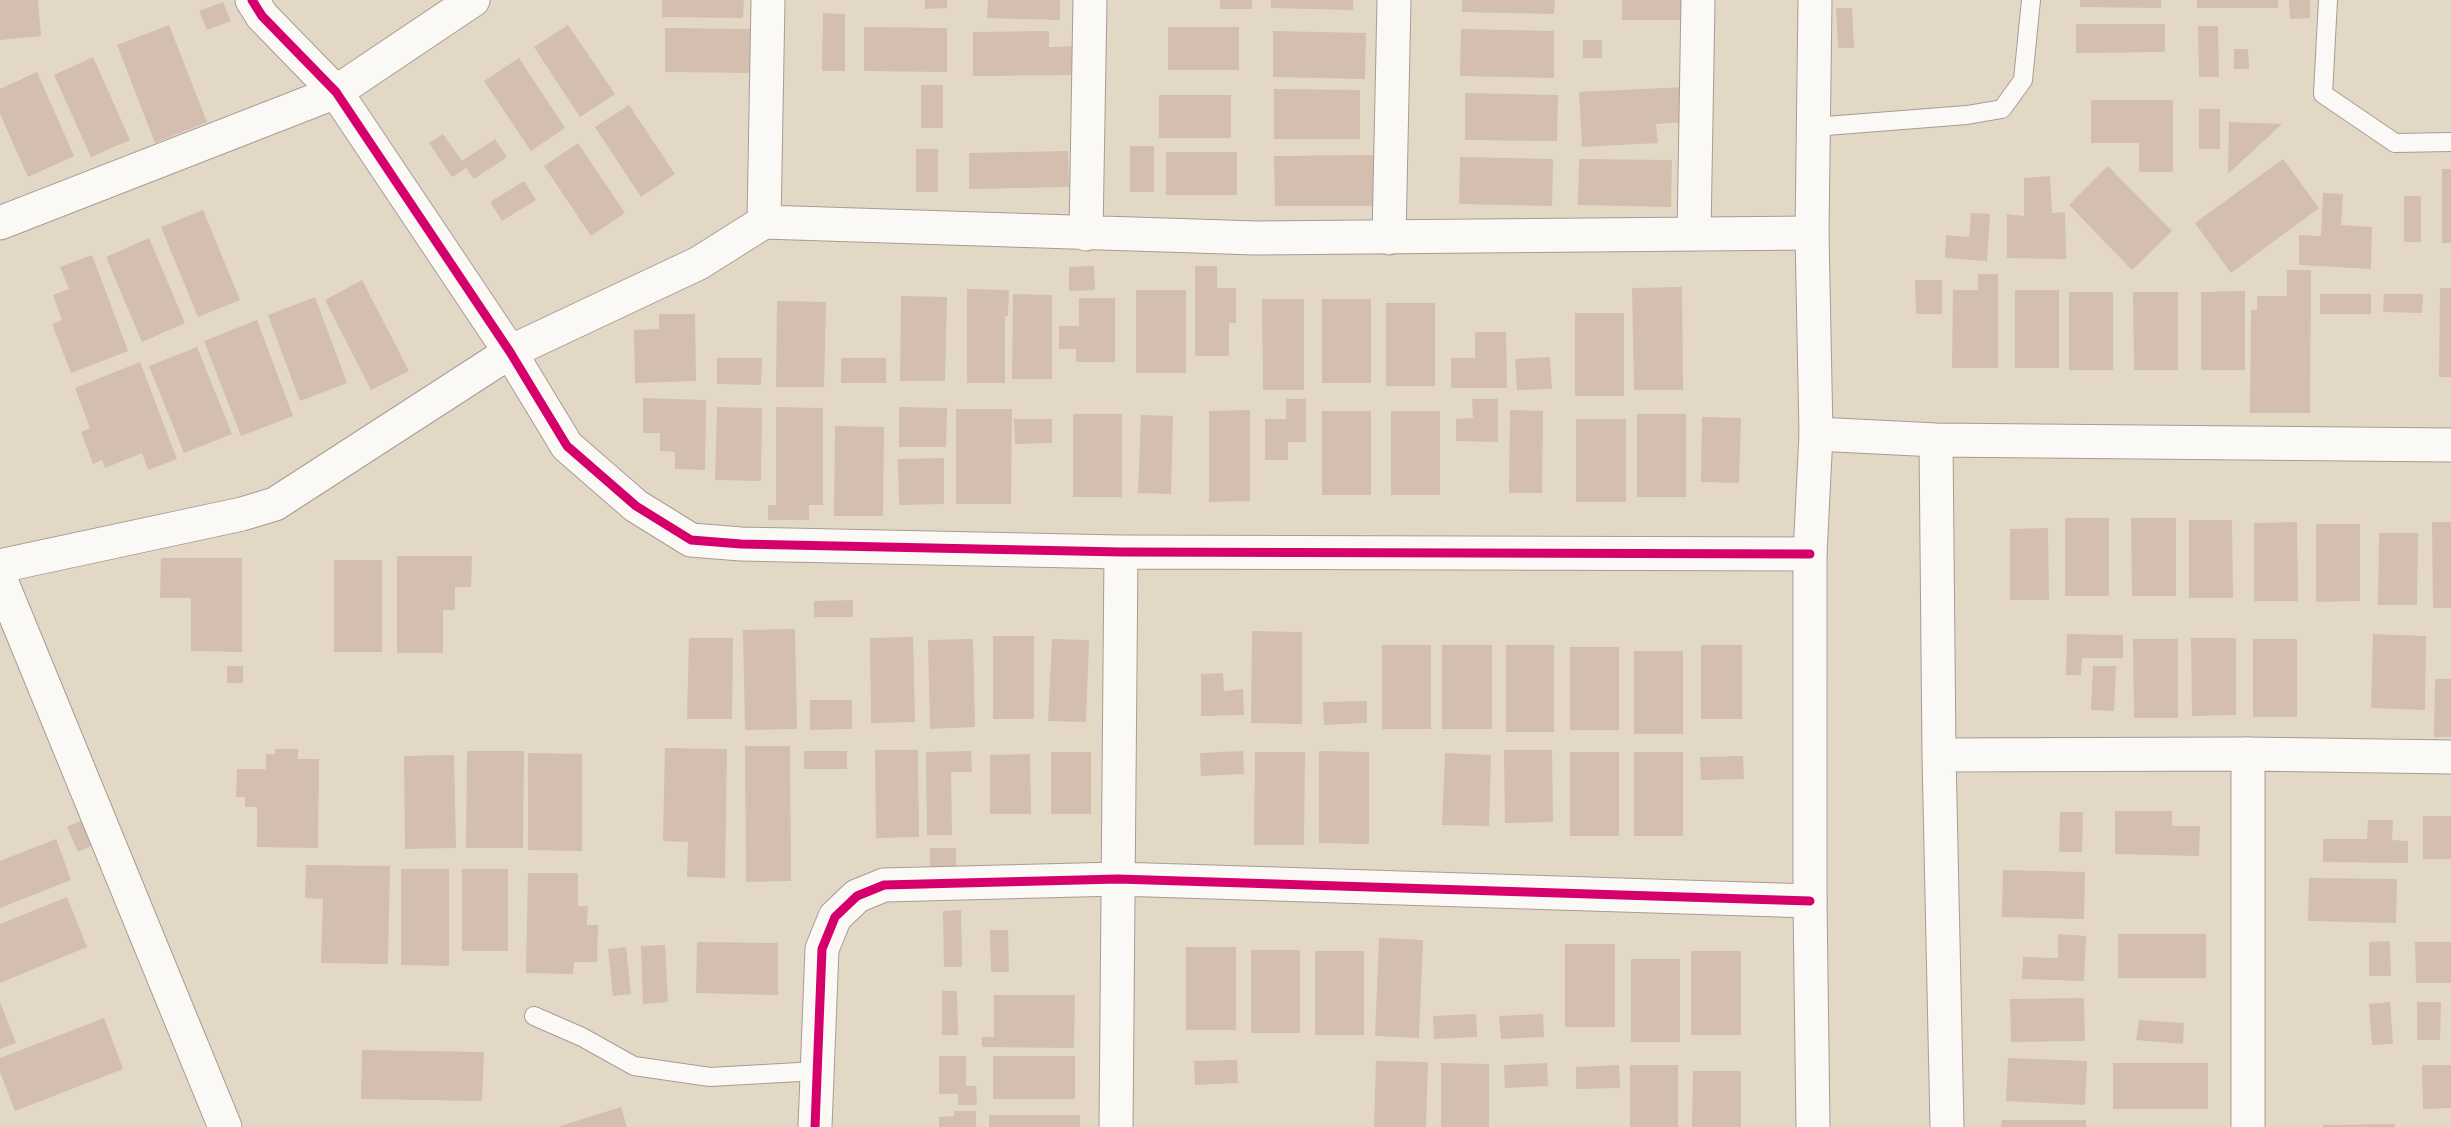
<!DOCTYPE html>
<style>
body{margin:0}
canvas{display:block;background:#e3d8c6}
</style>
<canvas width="2451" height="1127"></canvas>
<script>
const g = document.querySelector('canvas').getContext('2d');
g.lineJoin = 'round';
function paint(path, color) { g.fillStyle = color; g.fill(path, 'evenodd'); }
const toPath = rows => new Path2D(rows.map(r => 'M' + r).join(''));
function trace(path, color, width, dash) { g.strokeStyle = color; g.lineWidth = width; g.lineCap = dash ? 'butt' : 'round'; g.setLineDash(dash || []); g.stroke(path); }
const building = toPath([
 [0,0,38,0,41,36,0,40],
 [662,0,744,0,743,18,662,17],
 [925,0,947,0,947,8,925,9],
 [988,0,1060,0,1060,20,987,18],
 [1220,0,1252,0,1252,9,1220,9],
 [1271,0,1353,0,1353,10,1271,8],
 [1462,0,1555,0,1554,14,1462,12],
 [1622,0,1687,0,1687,20,1622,20],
 [2080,0,2161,0,2161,8,2080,7],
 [2197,0,2278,0,2278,8,2197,8],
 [2289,0,2310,0,2310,18,2290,19],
 [223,2,231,21,207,30,199,11],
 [1836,8,1852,8,1854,48,1838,48],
 [823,13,845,14,845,71,822,71],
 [2076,24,2165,24,2165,52,2076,53],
 [169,25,207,122,155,143,117,45],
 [568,25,615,94,580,117,534,47],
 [2198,26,2218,26,2219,77,2199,77],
 [864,27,947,28,947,72,864,71],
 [1168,27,1239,27,1239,70,1168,70],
 [665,28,756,29,756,73,665,72],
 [1461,29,1554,31,1554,78,1460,76],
 [1049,31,1049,47,1082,46,1082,75,973,76,973,32],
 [1273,31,1366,33,1365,79,1273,77],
 [1583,40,1602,40,1602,58,1583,58],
 [2234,49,2248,49,2249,69,2234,69],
 [93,57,130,140,91,157,54,75],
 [519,58,565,128,531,151,484,81],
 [37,72,74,156,28,177,0,114,0,89],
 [921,85,943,85,943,128,921,128],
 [1686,87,1687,122,1656,124,1658,143,1582,147,1579,92],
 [1274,89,1360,90,1360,139,1274,139],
 [1465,93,1558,95,1557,141,1465,140],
 [1159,95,1231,95,1231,138,1159,138],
 [2091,100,2173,100,2173,172,2139,172,2139,143,2091,143],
 [629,105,675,174,641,197,595,127],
 [2199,109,2220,109,2220,149,2199,149],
 [2229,122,2282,124,2228,174],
 [443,134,462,161,495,139,507,157,474,179,466,168,452,177,429,143],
 [578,143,625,213,591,236,544,166],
 [1130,146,1154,146,1154,192,1130,192],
 [916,149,938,149,938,192,916,192],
 [1068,151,1069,187,969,189,969,153],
 [1166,152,1237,152,1237,195,1166,195],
 [1375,155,1376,206,1275,206,1274,156],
 [1460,157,1553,159,1552,206,1459,204],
 [1579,159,1672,160,1671,207,1578,205],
 [2283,159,2319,208,2231,273,2195,223],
 [2108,166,2172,231,2132,270,2069,205],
 [2442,169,2451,169,2451,243,2442,243],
 [2050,176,2052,213,2065,212,2066,259,2007,258,2007,214,2024,216,2024,178],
 [524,181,536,200,502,221,490,202],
 [2323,193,2343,194,2341,225,2372,227,2371,269,2299,265,2299,235,2321,236],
 [2404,196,2421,196,2421,242,2404,242],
 [203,210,240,300,198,317,161,227],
 [1971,213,1990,214,1987,261,1945,258,1946,235,1969,237],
 [149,238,185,323,142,342,106,257],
 [92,255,128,351,71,373,52,324,62,320,53,295,69,289,60,267],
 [1094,266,1095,290,1069,291,1069,267],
 [1195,266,1217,266,1217,288,1236,288,1236,323,1229,323,1229,356,1195,356],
 [2287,270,2311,270,2310,413,2250,413,2251,310,2257,310,2257,296,2287,296],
 [1978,274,1998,274,1998,368,1952,368,1953,290,1978,290],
 [362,280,409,371,371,390,325,300],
 [1915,280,1942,280,1942,314,1916,314],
 [1682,287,1683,390,1634,390,1632,288],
 [2440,288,2451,288,2451,377,2439,377],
 [967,289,1009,290,1008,316,1005,316,1005,383,967,383],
 [1136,290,1186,290,1186,373,1136,373],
 [2015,290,2059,290,2059,368,2015,368],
 [2245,291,2245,370,2201,370,2201,292],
 [2069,292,2113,292,2113,370,2069,370],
 [2133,292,2178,292,2178,370,2134,370],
 [1013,294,1052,295,1052,379,1012,379],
 [2320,294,2371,294,2371,314,2320,314],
 [2384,294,2423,294,2422,313,2383,312],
 [901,296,947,297,945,381,900,381],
 [315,297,347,383,300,401,268,315],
 [1079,298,1115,298,1115,362,1076,362,1076,349,1059,349,1059,326,1079,326],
 [1262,299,1304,299,1304,390,1263,390],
 [1322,299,1371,299,1371,383,1322,383],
 [777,301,826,302,824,387,776,387],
 [1386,303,1435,303,1435,386,1386,386],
 [1575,313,1624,313,1624,396,1575,396],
 [659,314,695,314,696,381,635,383,634,330,659,329],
 [257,320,293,416,241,436,204,341],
 [1475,332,1506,332,1507,388,1451,388,1451,358,1475,358],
 [197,347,232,434,184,453,149,366],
 [1550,357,1552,389,1517,390,1515,359],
 [717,358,762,358,761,385,717,384],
 [841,358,886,358,886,383,841,383],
 [140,362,177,459,148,470,142,453,105,468,102,460,93,464,81,432,90,428,75,388],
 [643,398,706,400,705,470,675,469,675,452,660,451,660,433,643,433],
 [1286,399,1306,399,1306,442,1288,442,1288,460,1265,460,1265,419,1286,419],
 [1472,399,1498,399,1498,442,1456,441,1456,419,1473,418],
 [717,407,762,408,761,481,715,480],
 [776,407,823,408,823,505,809,505,809,520,768,520,768,505,776,505],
 [899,407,947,408,946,447,899,447],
 [956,409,1012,409,1011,504,956,504],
 [1250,410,1250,501,1209,502,1209,411],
 [1510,410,1543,411,1542,493,1509,493],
 [1322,411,1371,411,1371,495,1322,495],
 [1391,411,1440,411,1440,495,1391,495],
 [1073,414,1122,414,1122,497,1073,497],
 [1637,414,1686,414,1686,497,1637,497],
 [1141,415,1173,416,1171,494,1138,493],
 [1702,417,1741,418,1739,483,1701,482],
 [1014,419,1052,419,1052,443,1015,444],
 [1576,419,1626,419,1626,502,1576,502],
 [835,426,884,427,883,516,834,516],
 [944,458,944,504,899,505,898,459],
 [2065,518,2109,518,2109,596,2065,596],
 [2131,518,2176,518,2176,596,2132,596],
 [2189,520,2232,520,2233,598,2189,598],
 [2297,522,2298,601,2254,601,2254,523],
 [2432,522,2451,522,2451,608,2433,608],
 [2316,524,2360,524,2360,601,2316,602],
 [2048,528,2049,600,2010,600,2010,529],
 [2379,533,2418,533,2417,605,2378,605],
 [397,556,472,556,471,587,455,587,455,610,443,610,443,653,397,653],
 [161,558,242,558,242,652,191,651,191,598,160,598],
 [334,560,382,560,382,652,334,652],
 [853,600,853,617,814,617,814,601],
 [795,629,797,729,745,730,743,630],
 [1252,631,1302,632,1302,724,1251,723],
 [2067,634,2123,635,2123,658,2082,658,2081,675,2066,675],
 [2373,634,2426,636,2425,710,2371,708],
 [993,636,1034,636,1034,719,993,719],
 [913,637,915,722,871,723,870,638],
 [689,638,733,638,732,719,687,719],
 [2191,638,2236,638,2236,715,2192,716],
 [973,639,975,727,930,729,928,640],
 [1052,639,1089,640,1086,722,1048,721],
 [2133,639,2178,639,2178,718,2134,718],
 [2253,639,2297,639,2297,717,2253,717],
 [1382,645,1431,645,1431,729,1382,729],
 [1442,645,1492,645,1492,729,1442,729],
 [1506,645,1554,645,1554,732,1506,732],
 [1701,645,1742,645,1742,719,1701,719],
 [1570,647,1619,647,1619,730,1570,730],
 [1634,651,1683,651,1683,734,1634,734],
 [227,666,243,666,243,683,227,683],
 [2093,666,2116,666,2114,711,2091,710],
 [1223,673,1224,691,1243,689,1244,715,1201,716,1201,674],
 [2435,679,2451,679,2451,737,2434,737],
 [810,700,852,700,852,729,810,730],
 [1367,701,1367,723,1324,725,1323,702],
 [745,746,790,746,791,881,746,882],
 [665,748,727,749,725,878,687,877,688,842,663,841],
 [275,749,298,749,298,759,319,759,318,848,257,847,257,807,245,807,245,797,236,797,237,769,266,769,266,754,275,754],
 [875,750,918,750,919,837,876,838],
 [1504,750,1552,750,1553,822,1505,823],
 [467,751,524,751,523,848,466,848],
 [804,751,847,751,847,769,804,769],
 [971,751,972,772,951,772,952,835,927,835,926,752],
 [1243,751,1244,774,1201,776,1200,753],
 [1319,751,1369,752,1369,844,1319,843],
 [1051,752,1091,752,1091,814,1051,814],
 [1255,752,1305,752,1304,845,1254,845],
 [1570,752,1619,752,1619,836,1570,836],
 [1634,752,1683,752,1683,836,1634,836],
 [528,753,582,754,582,851,528,850],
 [1445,753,1491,755,1489,826,1442,825],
 [1030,754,1031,814,990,814,990,755],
 [454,755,456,848,405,849,404,756],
 [1743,756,1744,779,1701,780,1700,757],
 [2115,811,2172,811,2172,826,2200,826,2199,856,2115,854],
 [2060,812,2083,812,2082,852,2059,852],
 [92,816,103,841,78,852,67,827],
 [2423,816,2451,816,2451,859,2423,859],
 [2368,820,2393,820,2392,840,2408,841,2408,863,2323,862,2323,839,2367,839],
 [56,839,71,880,0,908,0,861],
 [930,848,956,848,956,871,930,871],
 [306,865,390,866,388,964,321,963,323,899,305,898],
 [401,869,449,869,449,966,401,965],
 [462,869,508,869,508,951,462,951],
 [2003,870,2085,872,2084,919,2002,917],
 [528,873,578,873,578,906,588,906,587,925,598,925,597,962,574,962,573,974,526,973],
 [2309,878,2397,879,2396,923,2308,921],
 [67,897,87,947,0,983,0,924],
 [961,910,962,967,944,967,943,911],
 [990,930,1008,930,1009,972,991,972],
 [2058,934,2086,936,2084,981,2022,979,2023,957,2058,958],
 [2118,934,2206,934,2206,978,2118,978],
 [1379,938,1423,940,1419,1038,1375,1036],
 [2390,941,2391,976,2369,976,2369,942],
 [697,942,778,943,778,995,696,993],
 [2415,942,2451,942,2451,983,2416,983],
 [1565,944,1615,944,1615,1027,1565,1027],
 [665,945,668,1002,643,1004,641,946],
 [626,947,631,994,613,996,608,949],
 [1186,947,1236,947,1236,1030,1186,1030],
 [1251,950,1300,950,1300,1033,1251,1033],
 [1315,951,1364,951,1364,1035,1315,1035],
 [1691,951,1741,951,1741,1035,1691,1035],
 [1631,959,1680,959,1680,1042,1631,1042],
 [942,991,957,991,958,1035,942,1035],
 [994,995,1075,995,1074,1048,982,1047,982,1037,994,1037],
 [2084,998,2085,1041,2011,1042,2010,999],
 [0,1002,16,1043,0,1049],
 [2390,1002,2393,1044,2372,1045,2369,1004],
 [2417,1002,2441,1002,2440,1040,2417,1040],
 [1476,1014,1477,1037,1434,1039,1433,1016],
 [1543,1014,1544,1037,1501,1039,1499,1016],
 [104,1018,123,1069,15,1111,0,1072,0,1058],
 [2139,1020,2184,1023,2183,1044,2136,1040],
 [362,1050,484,1052,482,1101,361,1099],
 [939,1056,966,1056,966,1086,976,1086,977,1105,958,1105,958,1094,939,1094],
 [993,1056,1075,1056,1075,1099,993,1099],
 [2008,1058,2087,1061,2085,1105,2006,1101],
 [1237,1060,1238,1083,1195,1085,1194,1061],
 [1376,1061,1428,1062,1426,1127,1374,1127],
 [1441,1063,1489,1064,1489,1127,1441,1127],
 [1547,1063,1548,1086,1505,1088,1504,1065],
 [2113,1063,2208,1063,2208,1109,2113,1109],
 [1619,1065,1620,1088,1576,1089,1576,1067],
 [1630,1065,1678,1065,1678,1127,1630,1127],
 [2422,1065,2451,1065,2451,1108,2423,1109],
 [1693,1071,1741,1071,1741,1127,1692,1127],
 [621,1107,627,1127,560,1127,560,1126],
 [954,1111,976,1111,976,1127,939,1127,939,1117,954,1116],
 [989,1115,1080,1115,1080,1127,989,1127],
 [2002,1120,2086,1120,2086,1127,2001,1127],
 [2395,1124,2395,1127,2323,1127,2323,1125]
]);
const service = toPath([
 [2328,0,2323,94,2395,143,2451,142],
 [1813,127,1967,115,2002,109,2023,80,2031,0],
 [534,1016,582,1037,634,1066,710,1077,817,1071]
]);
const minor = toPath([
 [252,0,262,16,336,92,510,352,567,446,636,506,691,540,741,544,1121,552,1810,554],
 [764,222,1256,238,1812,233],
 [0,223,336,92,473,0],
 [1086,234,1090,0],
 [1694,234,1698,0],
 [1389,238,1394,0],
 [1816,434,1936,440,2451,445],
 [1936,440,1939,755,1947,1127],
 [0,566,242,514,275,504,510,352,699,263,764,222,768,0],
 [0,578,225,1127],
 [1939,755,2248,754,2451,757],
 [815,1127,822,949,835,917,857,896,884,885,1118,879,1810,901],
 [1116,1127,1121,552],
 [2248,1127,2248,754]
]);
const tertiary = toPath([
 [1813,1127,1810,901,1810,554,1816,434,1812,233,1815,0]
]);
const cycleway = toPath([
 [252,0,262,16,336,92,510,352,567,446,636,506,691,540,741,544,1121,552,1810,554],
 [815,1127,822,949,835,917,857,896,884,885,1118,879,1810,901]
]);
paint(building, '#d3beaf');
trace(service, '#a89c93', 20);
trace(minor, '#a89c93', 35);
trace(tertiary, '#a89c93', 35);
trace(service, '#fbf9f6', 18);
trace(minor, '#fbf9f6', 33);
trace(tertiary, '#fbf9f6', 33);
trace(cycleway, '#d6006c', 9);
</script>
